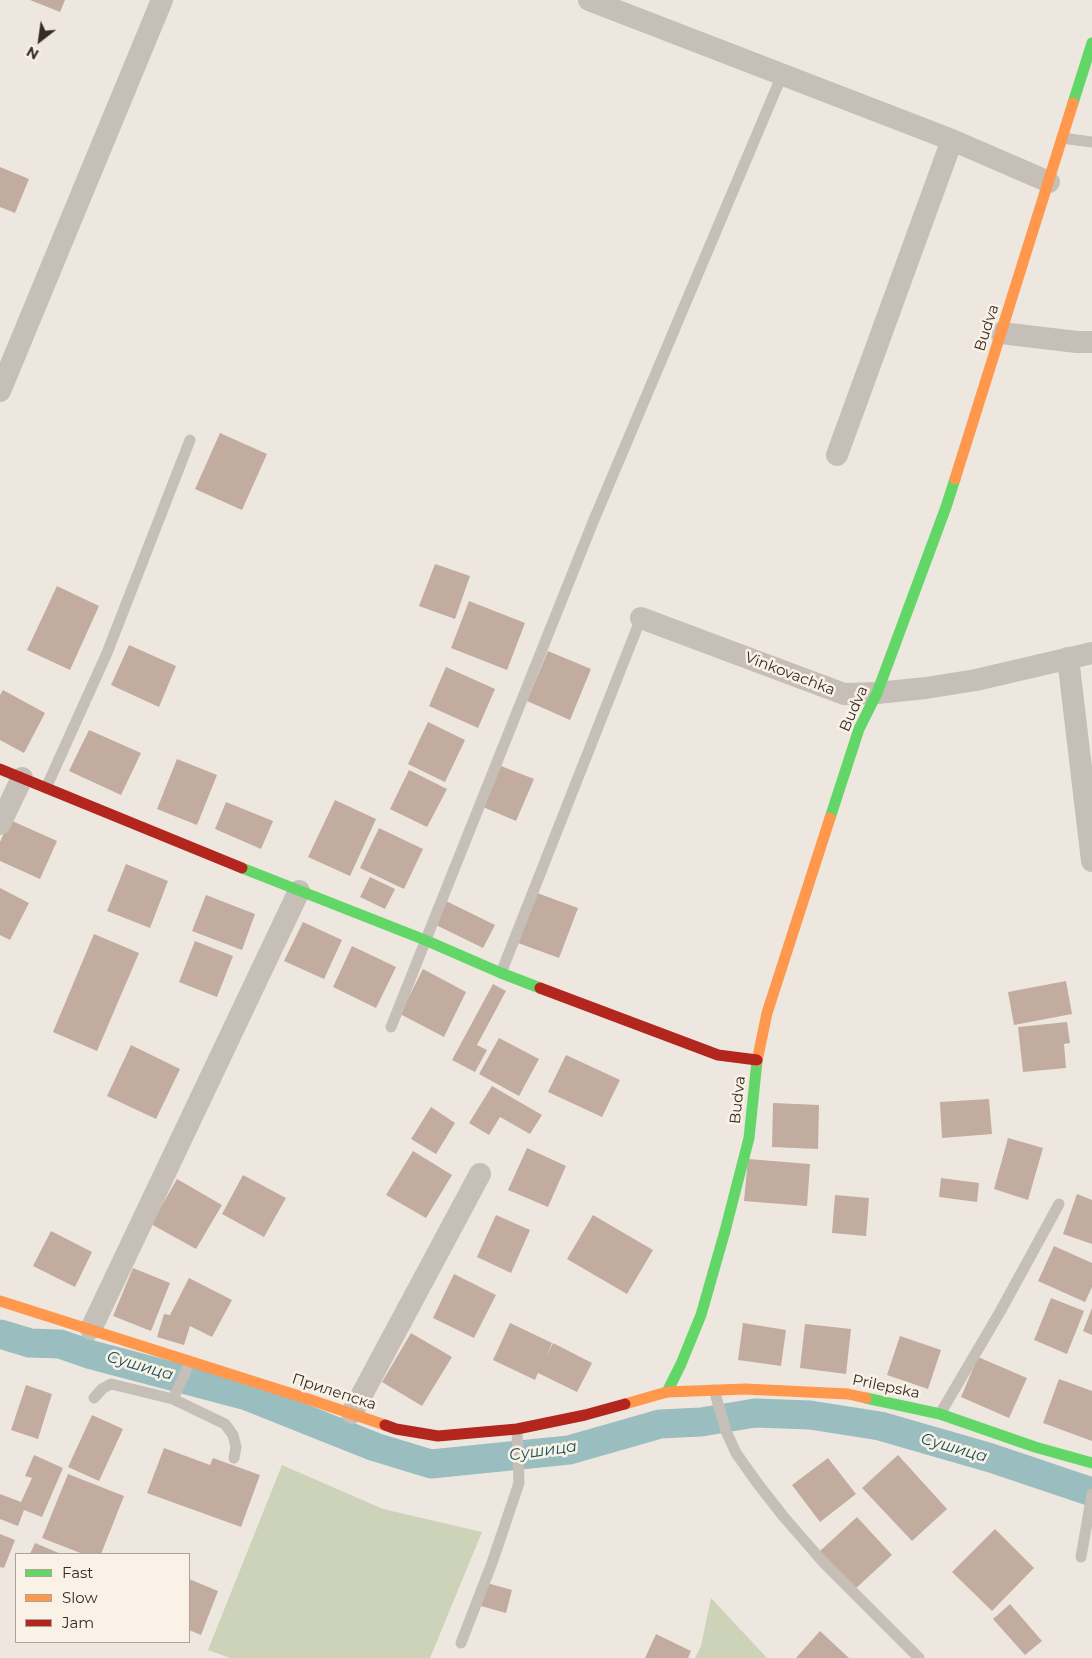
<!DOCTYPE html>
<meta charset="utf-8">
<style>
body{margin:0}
#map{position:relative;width:1092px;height:1658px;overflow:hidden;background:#ede7df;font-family:Montserrat,sans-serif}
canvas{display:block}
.legend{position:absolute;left:15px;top:1553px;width:175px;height:90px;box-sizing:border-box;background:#faf2e6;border:1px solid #aca399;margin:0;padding:6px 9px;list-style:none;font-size:15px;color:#362c26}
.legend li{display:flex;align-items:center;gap:10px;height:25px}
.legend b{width:25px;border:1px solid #aca399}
.north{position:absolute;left:15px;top:15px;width:50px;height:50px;-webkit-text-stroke:4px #faf2e6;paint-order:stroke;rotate:210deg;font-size:14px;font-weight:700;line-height:20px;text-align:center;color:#362c26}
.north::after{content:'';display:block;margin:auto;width:18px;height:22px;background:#362c26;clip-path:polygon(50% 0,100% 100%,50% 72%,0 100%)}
</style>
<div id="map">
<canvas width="1092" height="1658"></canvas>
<ul class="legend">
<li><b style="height:6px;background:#63d668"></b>Fast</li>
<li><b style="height:6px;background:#ff974d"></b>Slow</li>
<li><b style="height:6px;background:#b3261e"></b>Jam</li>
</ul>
<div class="north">N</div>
</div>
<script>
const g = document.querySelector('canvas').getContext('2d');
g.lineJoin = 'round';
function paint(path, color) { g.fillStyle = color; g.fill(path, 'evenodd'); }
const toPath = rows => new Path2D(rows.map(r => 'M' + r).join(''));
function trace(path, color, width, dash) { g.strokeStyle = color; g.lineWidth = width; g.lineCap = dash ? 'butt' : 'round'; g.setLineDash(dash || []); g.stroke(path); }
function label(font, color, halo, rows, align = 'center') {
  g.font = font + ' Montserrat,sans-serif'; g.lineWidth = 5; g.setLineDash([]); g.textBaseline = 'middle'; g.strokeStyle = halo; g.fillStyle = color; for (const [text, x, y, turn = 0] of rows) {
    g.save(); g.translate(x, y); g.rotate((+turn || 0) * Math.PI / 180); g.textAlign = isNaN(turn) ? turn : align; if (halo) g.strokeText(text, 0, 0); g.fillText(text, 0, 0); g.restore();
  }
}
const green = toPath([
 [282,1465,383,1509,482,1532,430,1658,230,1658,208,1650],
 [711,1598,767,1658,695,1658,701,1646]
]);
const canal = toPath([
 [0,1334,30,1343,60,1344,92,1355,247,1396,375,1447,431,1464,569,1450,660,1424,701,1422,755,1413,810,1415,880,1426,991,1458,1092,1492]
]);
const building = toPath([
 [30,0,65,0,60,12],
 [0,167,29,179,15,213,0,207],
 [220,433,267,454,242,510,195,489],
 [435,564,470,576,455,619,419,606],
 [57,586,99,606,70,670,27,650],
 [469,601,525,623,507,670,451,648],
 [129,645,176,666,159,707,111,685],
 [548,651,591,669,570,720,527,701],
 [446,667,495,689,478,728,429,706],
 [3,690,45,713,24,753,0,740,0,695],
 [428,722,465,740,445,782,408,764],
 [89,730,141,753,121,795,69,771],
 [177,759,217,775,197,825,157,809],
 [501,766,534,779,516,821,483,807],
 [409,770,447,789,427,827,390,809],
 [335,800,376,819,350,876,308,857],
 [226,802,273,821,261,849,215,829],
 [10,820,57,841,40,879,0,861,0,842],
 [379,828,423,849,404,889,360,868],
 [126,864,168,881,150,928,107,911],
 [370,877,395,889,385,909,360,897],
 [0,888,29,903,10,940,0,935],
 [537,893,578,908,559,958,518,943],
 [206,895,255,914,242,950,192,931],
 [446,901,495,925,483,948,434,924],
 [303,922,342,940,324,979,284,961],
 [94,934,139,953,97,1051,53,1032],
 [195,941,233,956,217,997,179,982],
 [352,946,396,967,376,1008,333,987],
 [423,969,466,992,444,1037,400,1014],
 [1066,981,1072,1014,1014,1025,1008,992],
 [493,984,506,991,477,1045,487,1050,475,1072,452,1060],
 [1067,1022,1070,1043,1064,1044,1066,1068,1023,1072,1018,1027],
 [499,1038,539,1059,519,1096,479,1074],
 [131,1045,180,1069,156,1119,107,1096],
 [566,1055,620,1080,602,1117,548,1092],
 [492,1086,542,1115,530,1134,500,1117,489,1135,469,1123],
 [989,1099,992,1134,942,1138,940,1102],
 [773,1103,819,1105,818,1149,772,1147],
 [431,1107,455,1123,436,1154,411,1139],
 [1008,1138,1043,1148,1028,1200,994,1189],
 [527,1148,566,1166,548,1207,508,1190],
 [413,1151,452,1175,426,1218,386,1195],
 [748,1159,810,1164,807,1206,744,1201],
 [243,1175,286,1198,264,1237,222,1214],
 [941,1178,979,1183,977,1202,939,1197],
 [177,1179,222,1205,196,1249,151,1224],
 [1077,1194,1092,1200,1092,1244,1063,1234],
 [835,1195,869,1198,866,1236,832,1233],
 [496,1215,530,1230,511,1273,477,1257],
 [593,1215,653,1250,627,1294,567,1259],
 [51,1231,92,1252,75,1287,33,1266],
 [1054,1246,1092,1263,1092,1287,1085,1302,1038,1281],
 [133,1268,170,1283,151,1331,113,1316],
 [454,1274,496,1295,474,1338,433,1318],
 [189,1278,232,1300,212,1337,190,1326,184,1345,157,1337,164,1314,170,1315],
 [1051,1298,1084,1311,1067,1354,1034,1340],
 [1092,1308,1092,1335,1083,1331],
 [510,1323,552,1343,547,1356,553,1343,592,1363,577,1392,538,1373,535,1380,493,1360],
 [743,1323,786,1330,781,1366,738,1360],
 [805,1324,851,1329,846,1374,800,1368],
 [411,1333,452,1357,422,1406,382,1382],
 [900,1336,941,1350,928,1389,887,1375],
 [978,1357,1027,1378,1009,1418,961,1397],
 [1059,1379,1092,1391,1092,1441,1043,1423],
 [26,1385,52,1394,38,1439,11,1430],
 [92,1415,123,1429,99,1481,68,1467],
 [164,1448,210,1465,213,1458,260,1475,241,1527,147,1493],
 [34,1455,63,1468,42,1517,24,1510,18,1526,0,1519,0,1494,21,1502,32,1478,25,1476],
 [898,1455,947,1509,912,1541,862,1488],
 [828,1458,856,1494,820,1522,792,1485],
 [68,1474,124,1496,101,1554,83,1554,42,1538],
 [857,1517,892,1555,855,1589,820,1551],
 [995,1529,1034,1568,992,1611,952,1572],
 [0,1534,15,1540,4,1568,0,1567],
 [35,1543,61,1554,30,1554],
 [189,1579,218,1591,201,1635,189,1630],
 [487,1583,512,1590,506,1613,481,1606],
 [1010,1604,1042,1641,1025,1655,993,1619],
 [820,1631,849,1658,796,1658],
 [656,1634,691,1651,688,1658,645,1658]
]);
const lane = toPath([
 [1062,138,1092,142],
 [46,788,107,653,190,440],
 [501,973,641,618],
 [391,1027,593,522,782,75],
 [714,1390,726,1431,736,1453,758,1484,783,1516,823,1562,919,1658],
 [94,1398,102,1389,111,1384,173,1399,225,1424,233,1435,236,1447,234,1458],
 [173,1399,186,1371,189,1361],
 [940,1414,1001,1310,1059,1204],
 [1081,1557,1092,1494],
 [461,1643,492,1563,519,1483,517,1429]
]);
const street = toPath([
 [589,0,952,140,1049,182],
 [1001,333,1077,342,1092,342],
 [0,391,162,0],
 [837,455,952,140],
 [641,618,844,694,877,693,926,688,976,680,1092,653],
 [1068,658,1092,861],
 [0,824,22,778],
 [91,1329,299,891],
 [352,1413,480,1174]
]);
const fast = toPath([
 [1073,103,1092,43],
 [830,818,859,729,877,693,946,507,955,479],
 [242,868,425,940,501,973,540,988],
 [667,1392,681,1364,701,1315,725,1231,749,1138,757,1061],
 [866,1398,940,1414,1035,1447,1092,1463]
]);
const slow = toPath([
 [955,479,1073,103],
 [757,1061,767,1013,830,818],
 [0,1301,302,1397,385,1425],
 [625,1404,667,1392,745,1389,848,1394,866,1398]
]);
const jam = toPath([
 [0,769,242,868],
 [540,988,718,1055,757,1060],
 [385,1425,396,1429,438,1436,517,1429,585,1415,625,1404]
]);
const streetNames = [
 ["Budva",987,328,-72],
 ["Vinkovachka",790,674,21],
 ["Budva",854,709,-66],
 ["Budva",738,1100,-84],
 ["Prilepska",886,1387,12],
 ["Прилепска",334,1392,18]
];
const waterNames = [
 ["Сушица",140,1366,16],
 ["Сушица",954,1448,16],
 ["Сушица",543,1451,-8]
];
paint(green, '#cdd3b8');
trace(canal, '#9abdbf', 29);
paint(building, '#c2aca0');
trace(lane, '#c5bfb8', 11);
trace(street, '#c5bfb8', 22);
trace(fast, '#63d668', 11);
trace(slow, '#ff974d', 11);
trace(jam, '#b3261e', 11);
label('15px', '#362c26', '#faf2e6', streetNames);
label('italic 16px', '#1a525a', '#faf2e6', waterNames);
</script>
